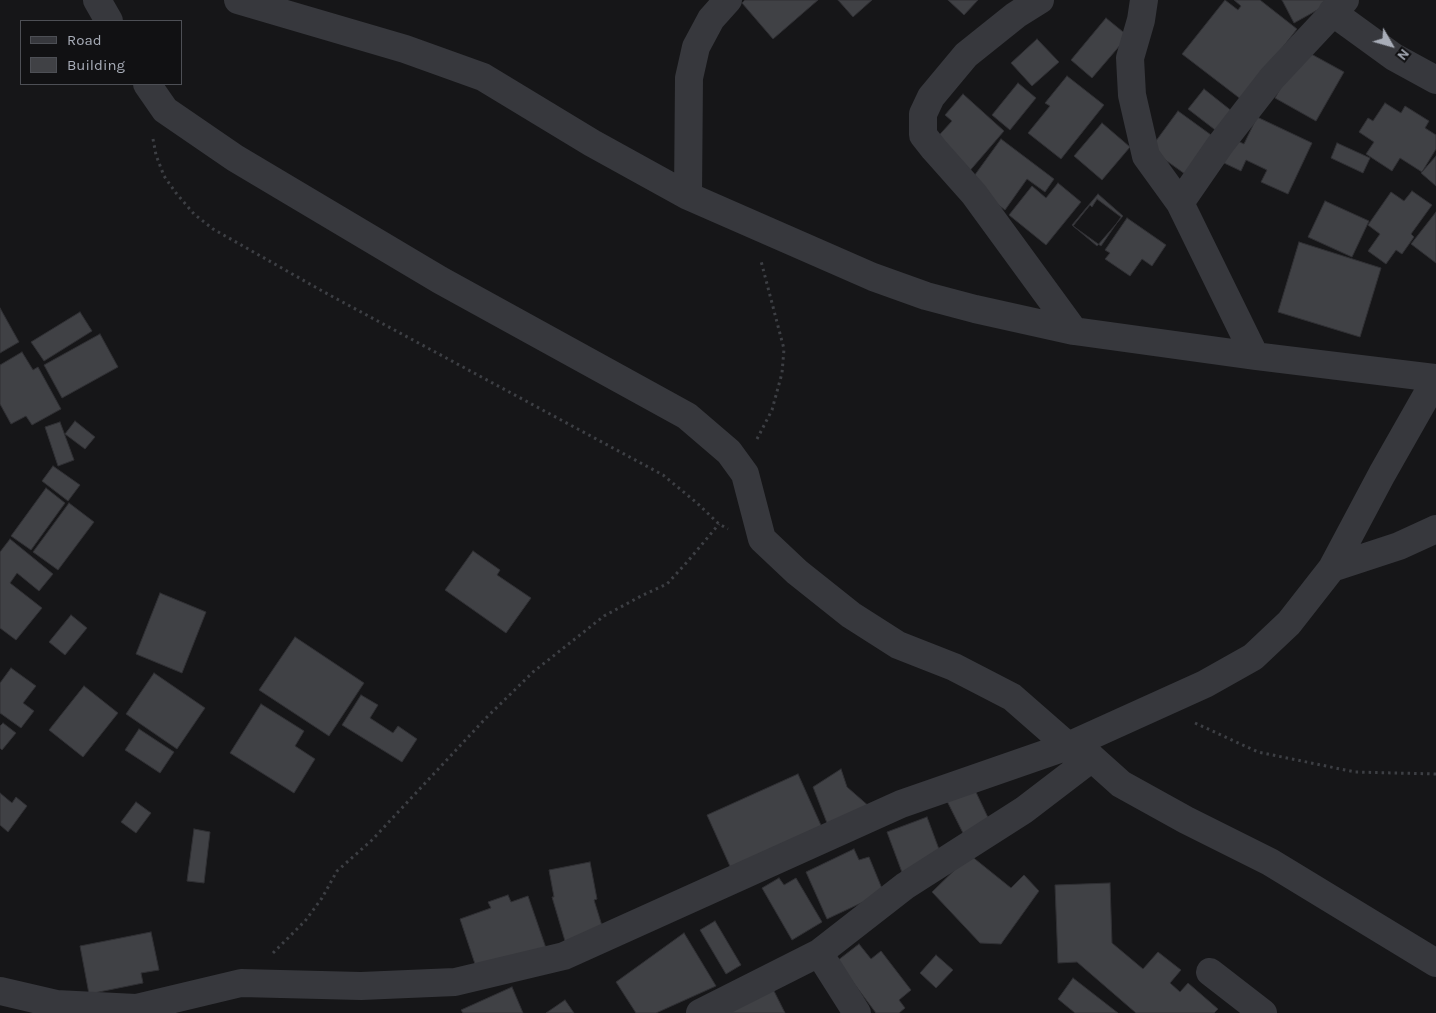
<!DOCTYPE html>
<style>
body{margin:0}
#map{position:relative;width:1436px;height:1013px;overflow:hidden;background:#161618;font-family:Karla,sans-serif}
canvas{display:block}
.legend{position:absolute;left:20px;top:20px;width:162px;height:65px;box-sizing:border-box;background:#111113;border:1px solid #4d4f55;margin:0;padding:6px 9px;list-style:none;font-size:15px;color:#a8adb8}
.legend li{display:flex;align-items:center;gap:10px;height:25px}
.legend b{width:25px;border:1px solid #4d4f55}
.north{position:absolute;left:1366px;top:20px;width:50px;height:50px;-webkit-text-stroke:4px #111113;paint-order:stroke;rotate:128deg;font-size:14px;font-weight:700;line-height:20px;text-align:center;color:#a8adb8}
.north::after{content:'';display:block;margin:auto;width:18px;height:22px;background:#a8adb8;clip-path:polygon(50% 0,100% 100%,50% 72%,0 100%)}
</style>
<div id="map">
<canvas width="1436" height="1013"></canvas>
<ul class="legend">
<li><b style="height:6px;background:#37383d"></b>Road</li>
<li><b style="height:14px;background:#404145"></b>Building</li>
</ul>
<div class="north">N</div>
</div>
<script>
const g = document.querySelector('canvas').getContext('2d');
g.lineJoin = 'round';
function paint(path, color) { g.fillStyle = color; g.fill(path, 'evenodd'); }
const toPath = rows => new Path2D(rows.map(r => 'M' + r).join(''));
function trace(path, color, width, dash) { g.strokeStyle = color; g.lineWidth = width; g.lineCap = dash ? 'butt' : 'round'; g.setLineDash(dash || []); g.stroke(path); }
const building = toPath([
 [745,0,818,0,773,39,742,3,745,0],
 [838,0,872,0,853,17,838,0],
 [948,0,978,0,964,15,948,0],
 [1225,0,1238,10,1241,6,1234,0,1260,0,1297,29,1242,100,1182,54,1225,0],
 [1282,0,1329,0,1330,3,1294,23,1282,0],
 [1106,18,1128,36,1092,78,1071,60,1106,18],
 [1037,39,1059,62,1032,86,1011,63,1037,39],
 [1302,49,1344,72,1316,121,1275,98,1302,49],
 [1067,76,1104,105,1061,159,1028,133,1050,106,1045,103,1067,76],
 [1018,83,1036,98,1010,130,992,115,1018,83],
 [1204,89,1238,116,1223,136,1188,109,1204,89],
 [963,94,1004,131,967,174,932,143,952,121,945,115,963,94],
 [1385,103,1401,113,1405,106,1429,121,1425,128,1436,135,1436,149,1422,172,1400,158,1392,171,1366,154,1374,142,1359,132,1368,118,1373,121,1385,103],
 [1178,111,1218,140,1185,174,1150,149,1178,111],
 [1257,117,1312,143,1288,194,1261,182,1267,170,1246,160,1241,171,1222,162,1233,139,1244,144,1257,117],
 [1102,123,1130,147,1102,180,1074,156,1102,123],
 [1001,139,1054,179,1045,192,1027,179,1005,210,969,183,1001,139],
 [1337,143,1370,158,1363,173,1331,158,1337,143],
 [1436,156,1436,186,1421,173,1436,156],
 [1058,183,1081,202,1046,245,1009,215,1032,186,1046,198,1058,183],
 [1412,191,1432,205,1411,234,1414,237,1402,254,1396,250,1386,264,1368,251,1380,234,1368,225,1391,192,1404,201,1412,191],
 [1098,194,1123,216,1097,246,1072,225,1098,194],
 [1097,199,1121,217,1101,246,1073,226,1090,205,1092,207,1097,199],
 [1325,201,1369,221,1352,257,1308,237,1325,201],
 [1436,212,1436,263,1411,244,1436,212],
 [1127,218,1166,245,1152,266,1142,259,1130,276,1105,259,1110,253,1105,250,1127,218],
 [1299,242,1381,268,1360,337,1278,312,1299,242],
 [0,308,19,342,0,353,0,308],
 [80,312,92,331,44,361,31,342,80,312],
 [100,334,118,367,62,398,44,365,100,334],
 [22,352,33,370,38,367,61,409,32,425,26,416,11,424,0,404,0,365,22,352],
 [75,421,95,437,85,449,65,434,75,421],
 [60,422,74,460,58,466,45,427,60,422],
 [53,466,80,485,68,501,42,481,53,466],
 [46,488,65,503,31,550,11,536,46,488],
 [69,503,94,522,58,570,33,552,69,503],
 [10,539,53,574,39,591,17,573,10,583,42,608,16,640,0,628,0,552,10,539],
 [473,551,500,570,497,575,531,598,506,633,445,590,473,551],
 [160,593,206,612,182,673,136,654,160,593],
 [71,615,87,628,65,655,49,642,71,615],
 [295,637,364,683,329,736,259,690,295,637],
 [11,668,36,686,23,703,34,711,21,728,0,713,0,683,11,668],
 [154,673,205,708,177,749,126,714,154,673],
 [84,686,118,713,83,757,49,730,84,686],
 [361,695,378,705,370,718,393,733,398,726,417,739,402,762,342,725,361,695],
 [261,704,304,731,295,746,315,759,294,793,230,753,261,704],
 [3,723,16,733,2,750,0,748,0,726,3,723],
 [139,729,174,752,160,773,125,750,139,729],
 [841,769,847,787,871,808,827,823,813,787,841,769],
 [798,774,824,832,733,873,707,815,798,774],
 [974,788,992,826,966,839,947,801,974,788],
 [0,793,12,803,16,797,27,806,8,832,0,825,0,793],
 [136,802,151,813,136,833,121,822,136,802],
 [927,817,943,860,903,875,887,832,927,817],
 [194,829,210,832,204,883,187,881,194,829],
 [854,849,859,860,869,857,883,891,876,896,827,919,806,872,854,849],
 [970,855,1011,888,1024,875,1039,891,1001,944,980,943,932,892,970,855],
 [590,862,597,899,594,900,603,929,565,941,552,897,554,897,549,870,590,862],
 [779,878,784,885,796,878,822,922,792,940,762,888,779,878],
 [1110,883,1112,943,1143,969,1158,952,1181,970,1170,983,1180,992,1188,983,1218,1009,1214,1013,1136,1013,1077,962,1058,963,1055,885,1110,883],
 [508,895,511,902,528,896,547,951,477,970,460,919,491,908,488,902,508,895],
 [715,921,741,965,726,974,700,930,715,921],
 [151,932,159,970,141,973,143,983,89,994,80,946,151,932],
 [684,933,716,986,656,1013,636,1013,616,982,684,933],
 [859,944,871,959,881,951,911,990,899,1000,905,1008,899,1013,876,1013,837,961,859,944],
 [936,955,953,970,936,988,920,973,936,955],
 [1073,978,1118,1013,1075,1013,1058,999,1073,978],
 [512,987,523,1013,463,1013,461,1010,512,987],
 [773,989,785,1013,723,1013,773,989],
 [565,1000,574,1013,546,1013,565,1000]
]);
const path = toPath([
 [153,139,156,155,164,176,176,193,194,214,213,229,324,292,663,475,697,503,719,524,728,529],
 [757,439,772,410,782,373,784,349,761,261],
 [1195,723,1258,752,1355,772,1436,774],
 [273,953,305,921,322,898,337,871,372,840,485,719,533,672,604,616,643,595,667,584,688,561,719,524]
]);
const minor = toPath([
 [97,0,109,21],
 [238,0,405,49,483,77,592,143,688,196,873,277,926,296,975,309,1074,331,1255,356,1436,378],
 [1040,0,1016,15,966,55,931,97,923,114,923,135,934,149,974,194,1074,331],
 [1144,0,1141,20,1130,58,1132,95,1146,156,1180,203,1255,356],
 [1332,12,1394,57,1436,80],
 [147,84,165,110,235,158,440,280,687,416,729,452,745,474,762,539,797,572,851,615,898,645,954,667,1012,697,1068,746,1092,758,1121,784,1186,820,1270,862,1436,963],
 [688,196,689,78,696,47,711,19,728,0],
 [1180,203,1220,145,1272,78,1345,0],
 [1332,568,1399,546,1436,529],
 [819,953,857,1013],
 [1210,972,1263,1013],
 [0,991,56,1004,136,1008,241,983,361,986,455,982,564,956,901,804,1068,746,1205,684,1253,657,1289,623,1332,568,1382,474,1436,379],
 [700,1013,819,953,905,886,1024,810,1092,758]
]);
paint(building, '#404145');
trace(building, '#303034', 1);
trace(path, '#3d3f44', 3, [2.5, 4]);
trace(minor, '#37383d', 28);
</script>
